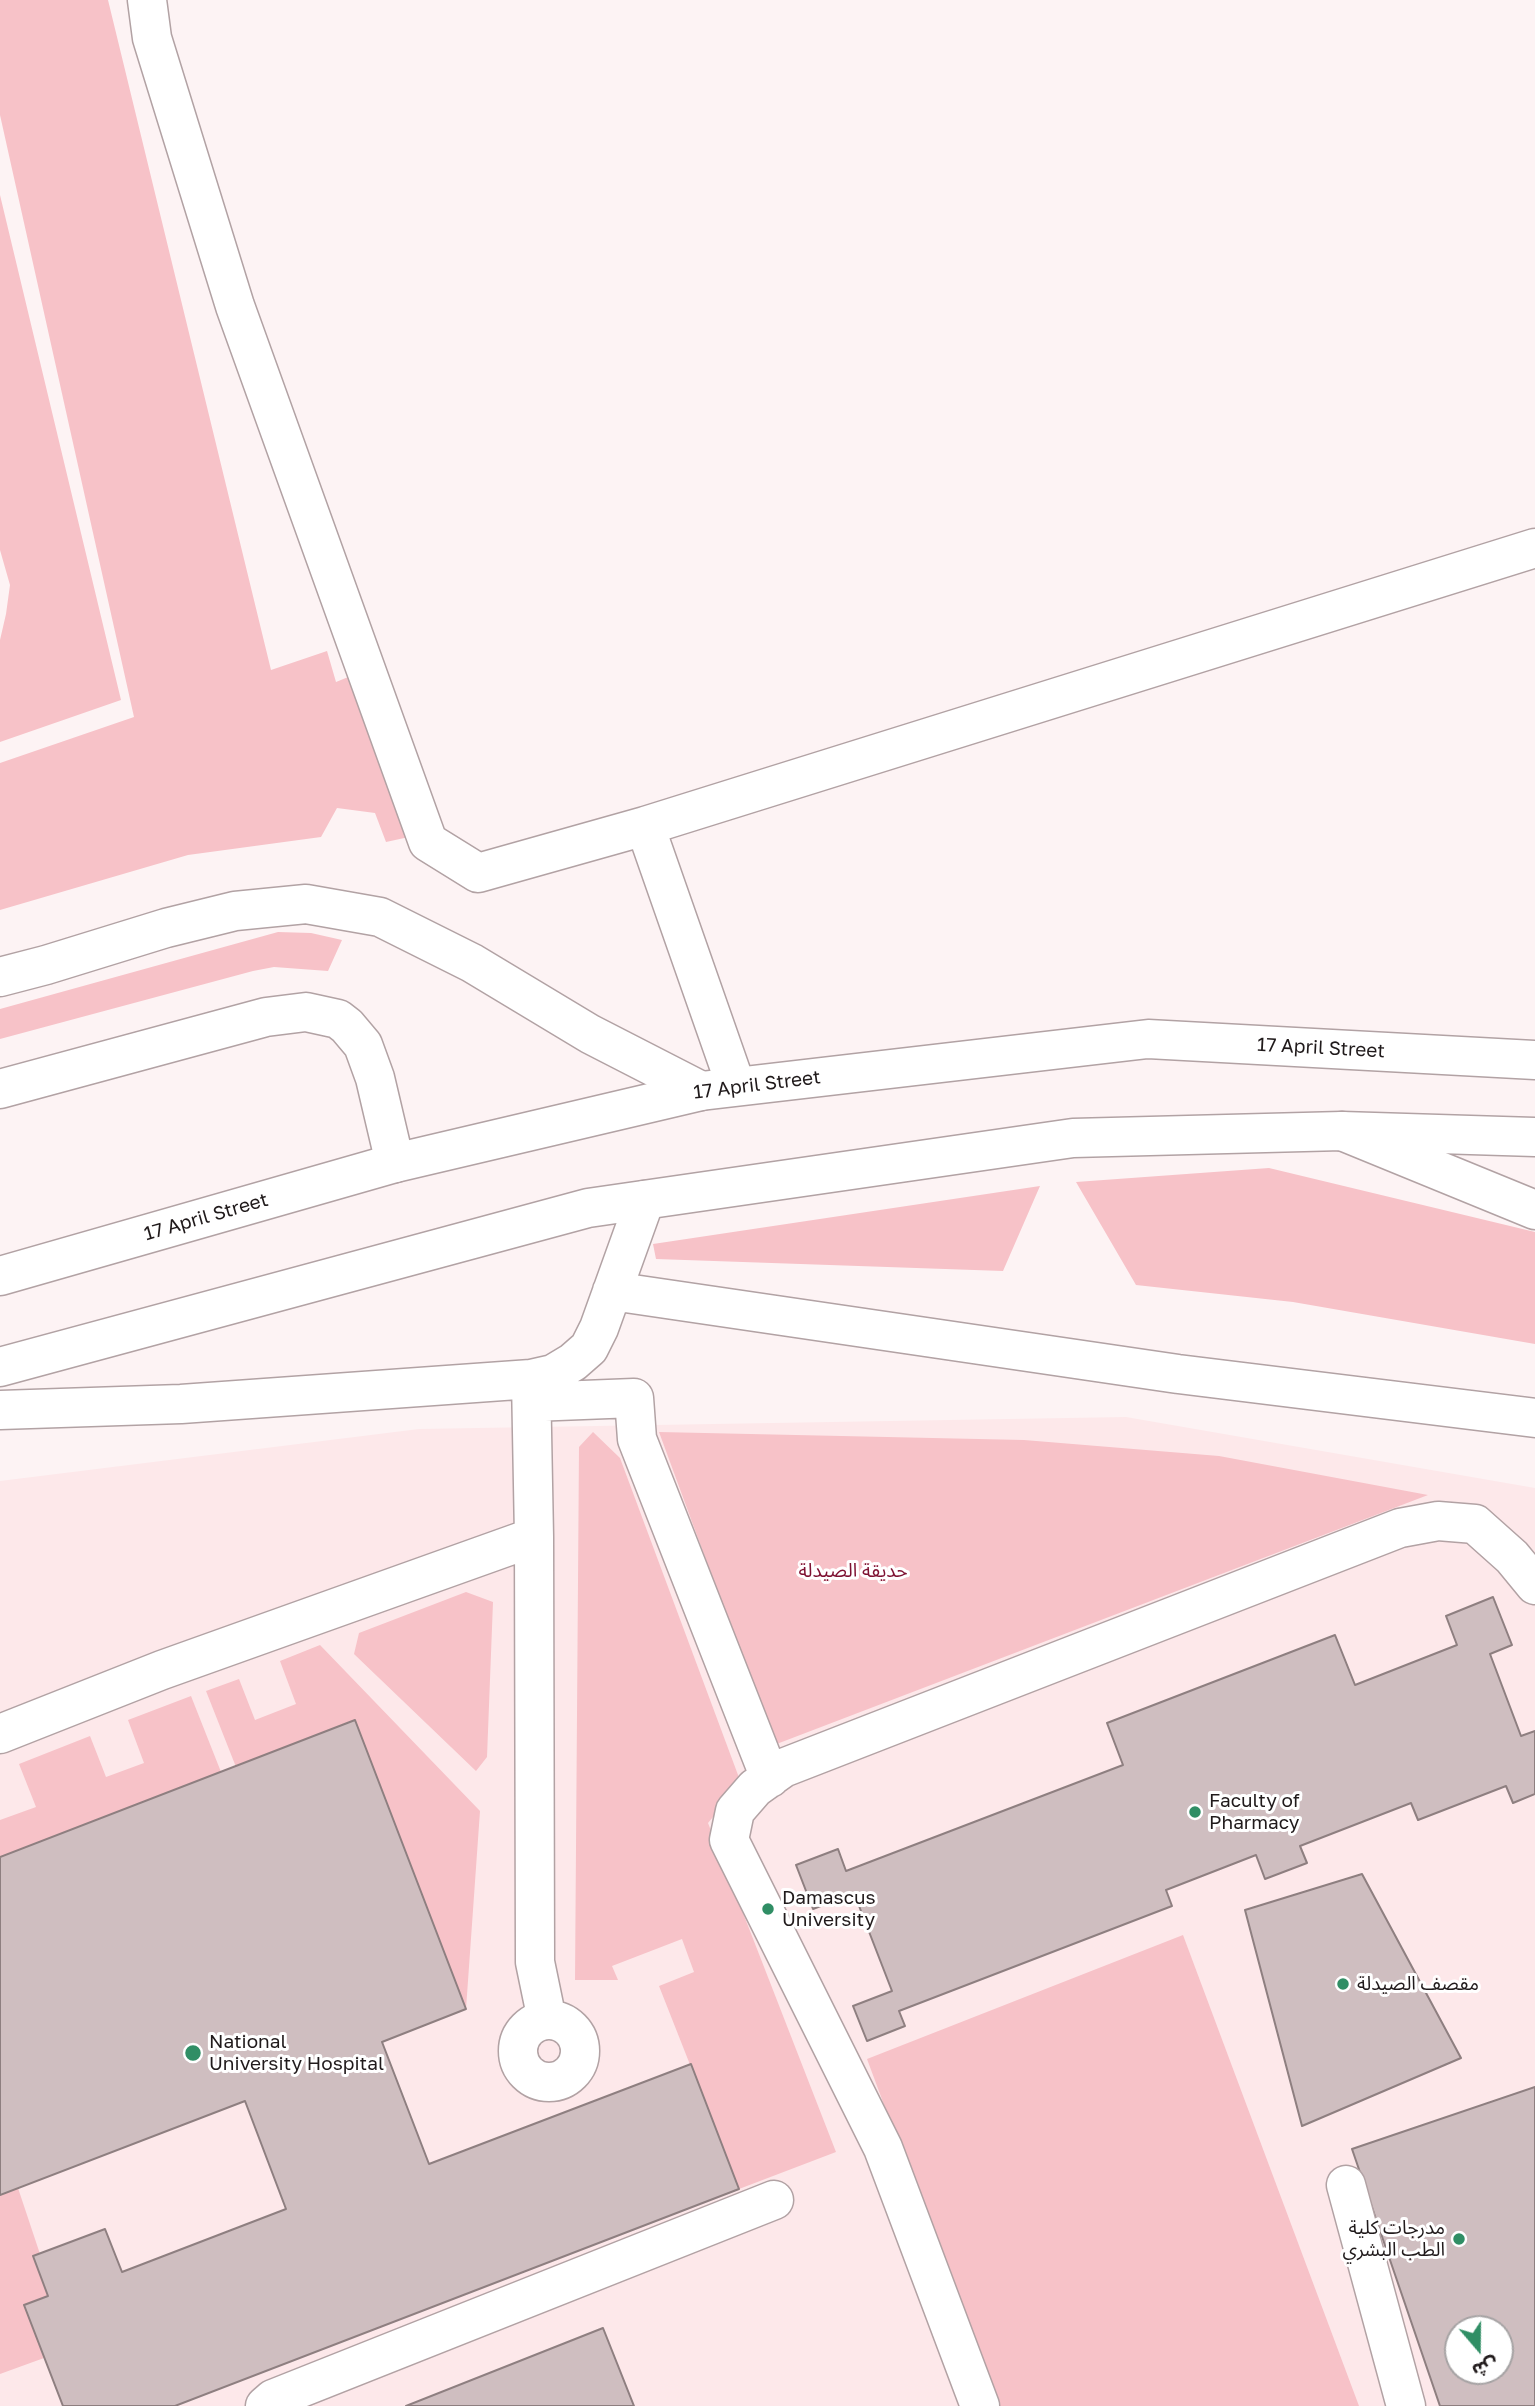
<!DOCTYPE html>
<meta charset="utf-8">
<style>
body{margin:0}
#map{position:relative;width:1535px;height:2406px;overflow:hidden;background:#fdf3f4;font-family:"Golos Text","Noto Sans Arabic",sans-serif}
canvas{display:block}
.north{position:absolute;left:1444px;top:2315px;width:70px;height:70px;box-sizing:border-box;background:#fff;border:2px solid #a6a3a4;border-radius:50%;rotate:160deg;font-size:19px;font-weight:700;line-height:28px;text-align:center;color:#201a1b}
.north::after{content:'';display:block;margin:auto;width:24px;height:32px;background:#308e65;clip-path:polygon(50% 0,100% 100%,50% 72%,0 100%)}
</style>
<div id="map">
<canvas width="1535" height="2406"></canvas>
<div class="north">ش</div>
</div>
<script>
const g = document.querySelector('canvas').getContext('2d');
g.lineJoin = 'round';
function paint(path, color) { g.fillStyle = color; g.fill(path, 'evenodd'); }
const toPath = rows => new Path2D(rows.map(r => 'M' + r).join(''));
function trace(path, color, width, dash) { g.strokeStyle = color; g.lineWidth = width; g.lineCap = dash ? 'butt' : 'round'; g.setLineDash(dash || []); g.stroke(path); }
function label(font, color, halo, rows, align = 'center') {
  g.font = font + ' "Golos Text","Noto Sans Arabic",sans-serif'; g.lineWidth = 6; g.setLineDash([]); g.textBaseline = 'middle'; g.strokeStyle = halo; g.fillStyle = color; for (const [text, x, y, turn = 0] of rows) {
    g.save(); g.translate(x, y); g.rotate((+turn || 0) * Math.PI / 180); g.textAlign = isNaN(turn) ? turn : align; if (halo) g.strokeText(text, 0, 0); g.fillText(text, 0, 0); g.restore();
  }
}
const built = toPath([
 [1126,1417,1535,1488,1535,2406,0,2406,0,1481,419,1429],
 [1458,2329,1500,2329,1500,2371,1458,2371]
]);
const green = toPath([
 [0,0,108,0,271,670,327,651,336,682,358,673,409,837,386,842,375,813,337,808,321,837,188,855,0,910,0,763,134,717,0,115],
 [0,195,121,700,0,742,0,640,6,614,10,585,0,550],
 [278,932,311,933,342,940,328,971,274,967,253,971,0,1039,0,1009],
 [1269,1168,1535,1232,1535,1344,1293,1302,1136,1285,1076,1182],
 [1040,1186,1003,1271,656,1259,653,1244],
 [593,1432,620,1458,741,1783,708,1823,836,2152,739,2189,659,1986,694,1972,682,1939,612,1966,618,1980,575,1980,579,1447],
 [659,1432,1024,1440,1219,1456,1428,1495,774,1745],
 [466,1592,493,1602,487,1757,476,1771,354,1654,359,1633],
 [320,1645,480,1811,466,2009,355,1721,236,1767,206,1691,239,1679,255,1720,296,1704,280,1661],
 [191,1696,221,1772,0,1857,0,1820,36,1807,19,1764,90,1736,106,1777,144,1763,128,1720],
 [1183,1935,1359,2406,996,2406,867,2059],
 [18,2188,40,2254,48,2296,25,2306,44,2358,0,2374,0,2195]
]);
const building = toPath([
 [1493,1597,1512,1645,1490,1654,1521,1736,1535,1731,1535,1794,1513,1803,1506,1786,1418,1820,1411,1803,1300,1846,1307,1863,1265,1879,1256,1855,1166,1890,1172,1906,899,2011,905,2026,867,2041,853,2006,892,1991,854,1893,813,1909,796,1865,838,1849,846,1871,1123,1765,1107,1723,1335,1635,1355,1685,1457,1645,1446,1616,1493,1597],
 [355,1720,466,2009,382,2042,429,2164,691,2064,739,2189,175,2406,63,2406,24,2305,48,2296,33,2256,105,2229,122,2272,286,2209,245,2101,0,2195,0,1857,355,1720],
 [1362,1874,1461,2058,1302,2126,1245,1910,1362,1874],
 [1535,2087,1535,2406,1440,2406,1352,2149,1535,2087],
 [1458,2329,1500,2329,1500,2371,1458,2371,1458,2329],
 [603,2328,634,2406,406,2406,603,2328]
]);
const minor = toPath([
 [147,0,152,38,235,306,428,842,478,873,645,826,1535,548],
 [645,826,736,1086],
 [0,977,46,965,166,928,235,911,306,904,380,917,472,963,590,1034,701,1091],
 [0,1089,266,1017,306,1012,338,1019,347,1026,363,1045,375,1078,395,1163],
 [612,1291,1178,1374,1535,1418],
 [531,1379,534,1537,535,1962,547,2020],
 [532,1402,634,1398,637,1439,770,1778],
 [0,1410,181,1404,531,1379,553,1374,573,1362,589,1348,599,1328,645,1200],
 [0,1734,162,1670,534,1537],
 '518 2051a31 31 0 1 1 62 0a31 31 0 1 1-62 0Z',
 [1346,2185,1406,2406],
 [265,2406,273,2399,774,2200],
 [980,2406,883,2148,729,1840,735,1811,755,1788,783,1768,1400,1528,1438,1521,1475,1524,1512,1557,1535,1585]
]);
const major = toPath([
 [0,1276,395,1163,701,1091,1148,1039,1535,1060],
 [0,1367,588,1208,1073,1138,1342,1131,1535,1137]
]);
const highway = toPath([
 [1342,1131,1535,1210]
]);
const markers = [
 [1195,1812,7,"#308e65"],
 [768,1909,7,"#308e65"],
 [1343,1984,7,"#308e65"],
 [193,2053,9,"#308e65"],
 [1459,2239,7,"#308e65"]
];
const streetNames = [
 ["17 April Street",1321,1048,3],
 ["17 April Street",757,1085,-7],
 ["17 April Street",206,1217,-16]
];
const parkNames = [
 ["حديقة الصيدلة",853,1571]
];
const poiNames = [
 ["Faculty of",1209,1801],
 ["Pharmacy",1209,1823],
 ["Damascus",782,1898],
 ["University",782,1920],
 ["مقصف الصيدلة",1357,1984],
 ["National",209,2042],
 ["University Hospital",209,2064],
 ["مدرجات كلية",1445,2228,"right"],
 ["الطب البشري",1445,2250,"right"]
];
paint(built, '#fde8ea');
paint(green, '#f7c2c8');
paint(building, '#cfbec0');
trace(building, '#8e7f80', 2);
trace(minor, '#b2a2a4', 41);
trace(major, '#b2a2a4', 41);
trace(highway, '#b2a2a4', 41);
trace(minor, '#fff', 38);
trace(major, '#fff', 38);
trace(highway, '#fff', 38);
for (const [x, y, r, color] of markers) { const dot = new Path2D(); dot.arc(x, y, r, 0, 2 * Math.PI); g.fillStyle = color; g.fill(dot); trace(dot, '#fff', 2.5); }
label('19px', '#201a1b', '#fff', streetNames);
label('19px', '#7e1132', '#fff', parkNames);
label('19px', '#201a1b', '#fff', poiNames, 'left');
</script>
